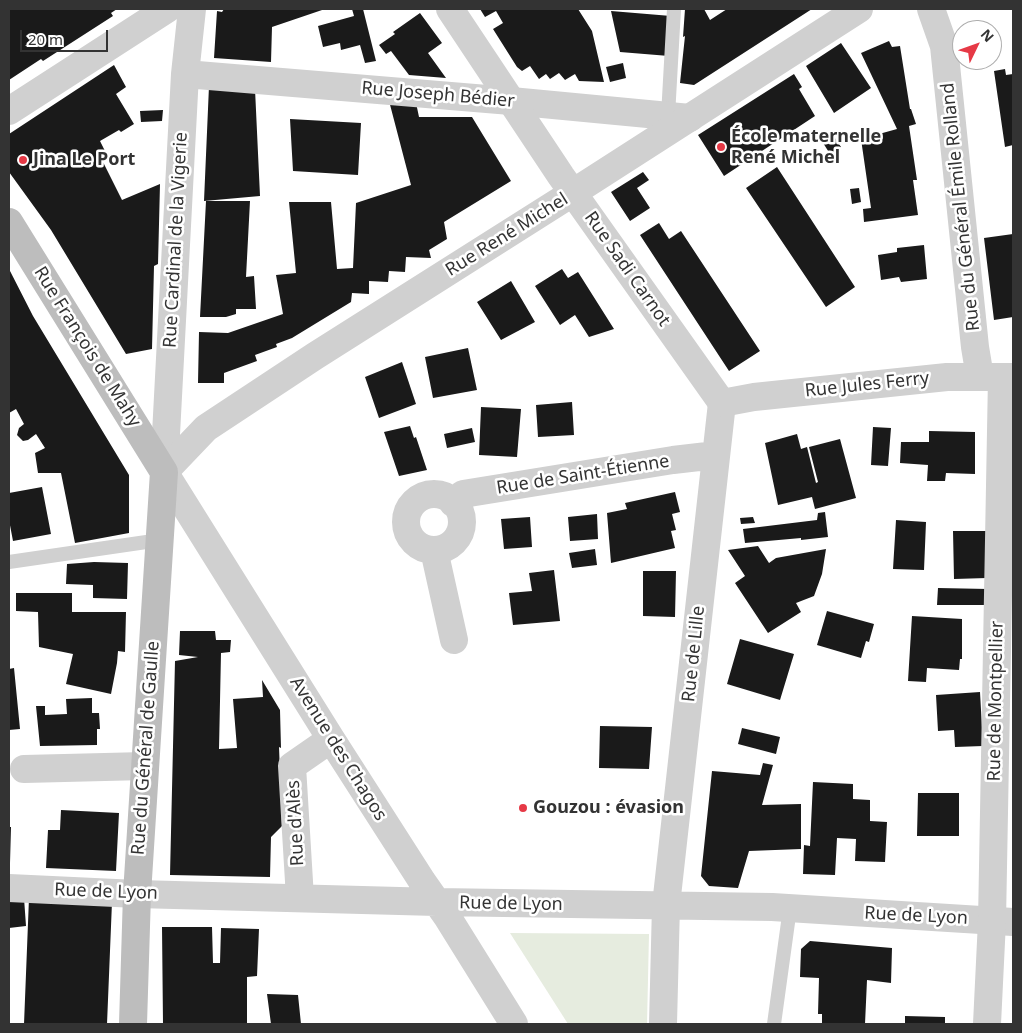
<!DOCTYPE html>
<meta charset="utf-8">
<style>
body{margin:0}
#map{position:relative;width:1022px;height:1033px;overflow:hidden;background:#fff;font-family:"Noto Sans",sans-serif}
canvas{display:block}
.frame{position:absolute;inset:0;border:10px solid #333;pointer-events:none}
.north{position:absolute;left:952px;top:20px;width:50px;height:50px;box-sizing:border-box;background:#fff;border:1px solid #adadad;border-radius:50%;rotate:48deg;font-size:14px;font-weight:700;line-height:20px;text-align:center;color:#333}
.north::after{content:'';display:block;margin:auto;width:18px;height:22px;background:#e63946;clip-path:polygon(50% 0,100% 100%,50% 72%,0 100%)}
.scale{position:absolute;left:20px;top:30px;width:88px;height:22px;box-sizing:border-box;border:2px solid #333;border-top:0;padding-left:6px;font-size:15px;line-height:18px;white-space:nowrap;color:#333;-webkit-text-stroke:4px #fff;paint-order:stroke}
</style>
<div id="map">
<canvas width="1022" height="1033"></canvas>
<div class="frame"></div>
<div class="north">N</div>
<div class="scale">20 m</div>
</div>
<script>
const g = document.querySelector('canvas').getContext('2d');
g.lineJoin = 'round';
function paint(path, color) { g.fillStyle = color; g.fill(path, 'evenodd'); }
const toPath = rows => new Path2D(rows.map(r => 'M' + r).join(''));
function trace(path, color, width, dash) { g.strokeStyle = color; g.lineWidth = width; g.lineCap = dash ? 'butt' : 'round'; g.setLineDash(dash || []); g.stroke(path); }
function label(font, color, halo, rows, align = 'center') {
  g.font = font + ' "Noto Sans",sans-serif'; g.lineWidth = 5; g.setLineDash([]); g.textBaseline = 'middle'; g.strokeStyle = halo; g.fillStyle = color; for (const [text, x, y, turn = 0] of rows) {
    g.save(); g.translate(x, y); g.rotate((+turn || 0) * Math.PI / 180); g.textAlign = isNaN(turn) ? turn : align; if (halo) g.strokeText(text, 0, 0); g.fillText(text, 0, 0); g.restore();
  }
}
const green = toPath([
 [510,933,649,934,647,1024,568,1024]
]);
const building = toPath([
 [9,9,117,9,111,13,113,16,43,61,41,59,9,80],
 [224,9,325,9,272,27,271,62,214,58,217,11,222,12],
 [352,9,363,9,376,61,365,63,360,45,341,50,340,43,323,47,318,26,354,16],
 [480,9,578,9,592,31,604,82,579,81,575,74,565,80,559,73,550,79,546,74,539,79,530,66,522,71,517,67,493,29,503,23,496,11,485,17],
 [685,9,704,9,710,20,727,9,812,9,694,85,680,83,685,36,683,37],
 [611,11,671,16,669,56,620,52],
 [420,13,442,43,428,53,446,78,409,75,391,51,386,54,379,45,395,34,393,32],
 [889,41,892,47,900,46,910,109,911,109,916,124,909,126,917,180,913,180,918,215,864,222,863,209,871,208,861,139,897,129,861,53],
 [841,43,871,88,834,113,806,66],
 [623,63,626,78,610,82,606,67],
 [114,65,126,87,116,94,134,124,121,132,119,130,100,141,106,153,100,156,122,200,160,184,158,264,154,266,152,349,126,354,51,230,9,172,9,134],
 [1005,69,1006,75,1013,74,1013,145,1005,147,994,71],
 [794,74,802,87,799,89,815,116,724,176,698,135],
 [209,86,255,89,260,196,204,201],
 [388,97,415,98,419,117,472,117,511,181,444,222,447,239,429,250,431,258,406,257,405,272,389,271,388,282,369,281,369,294,352,293,351,302,292,338,276,344,277,347,255,355,257,361,224,373,224,383,198,383,199,332,228,333,283,314,276,275,296,273,289,202,331,202,337,269,353,268,356,203,411,185],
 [163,110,162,121,141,122,140,111],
 [290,119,361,123,358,175,293,171],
 [831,132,841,147,830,154,820,138],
 [777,167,855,287,826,307,746,188],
 [643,172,649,180,637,188,650,208,630,221,611,192],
 [859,188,861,202,852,204,850,189],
 [206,201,250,201,246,277,254,276,256,309,236,309,236,314,226,317,200,317],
 [659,223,669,239,681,231,760,351,729,371,640,235],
 [1013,234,1013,317,994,320,984,238],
 [924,245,927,279,901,282,899,277,881,280,878,255,897,252,897,248],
 [9,269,33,316,129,475,129,533,75,543,61,473,38,473,35,453,45,448,36,434,28,440,23,441,17,435,19,428,24,424,16,409,9,413],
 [562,269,568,278,578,272,614,329,589,337,575,315,560,325,535,286],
 [511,281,535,322,501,340,477,302],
 [468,348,477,390,433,398,425,357],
 [402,362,416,404,379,418,365,377],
 [572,402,574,435,538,437,536,405],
 [481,407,521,409,517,457,479,455],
 [410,426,414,438,416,437,427,470,399,476,384,432],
 [873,427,891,428,888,466,871,465],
 [472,428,475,442,447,448,444,434],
 [929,431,975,432,975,474,946,473,945,481,927,481,928,465,900,463,901,442,929,442],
 [797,434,801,449,807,447,816,483,818,482,809,447,840,439,856,498,815,509,812,497,778,505,765,443],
 [42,487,51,534,13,541,9,520,9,493],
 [675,492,680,512,672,514,676,530,671,531,675,548,611,563,607,513,627,509,625,503],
 [825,512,828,537,801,540,801,538,745,543,743,529,817,520,818,513],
 [597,514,598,539,570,541,568,517],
 [530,517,532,547,504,549,501,519],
 [753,517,755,523,741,524,740,518],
 [896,520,926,522,924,570,893,569],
 [953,531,986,531,987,578,954,579],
 [758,546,769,563,776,558,826,549,822,574,814,596,796,603,801,612,768,633,735,583,745,576,728,550],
 [595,549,597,565,572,568,569,553],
 [94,562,128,563,127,599,93,598,93,585,66,584,67,564],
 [554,570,560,621,513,625,509,593,532,591,529,573],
 [643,571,676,571,675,617,643,616],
 [938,588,988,589,988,605,937,605],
 [16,593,72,593,72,612,126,612,125,652,118,651,117,663,111,694,66,684,73,654,39,647,38,612,16,611],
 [827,611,874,624,869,642,866,641,861,658,817,645],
 [912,616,962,619,962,659,960,659,959,670,927,668,926,682,908,681],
 [180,631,215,631,216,640,231,640,230,652,221,653,219,749,237,748,233,699,263,697,262,680,280,710,281,748,279,747,282,826,271,837,270,877,170,875,175,661,198,657,179,655],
 [740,639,794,654,780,700,727,684],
 [14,668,20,729,9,730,9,669],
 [980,692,983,746,955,747,954,730,938,731,936,695],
 [92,698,92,713,99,713,100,729,97,729,97,745,40,746,36,706,45,706,45,715,67,714,66,699],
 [600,726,652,727,649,769,599,768],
 [742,728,780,737,776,754,738,744],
 [763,763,773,765,762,805,801,804,801,849,749,851,738,888,709,886,701,876,712,771,760,775],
 [813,782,853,784,853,799,870,800,870,821,887,822,885,862,855,861,856,839,837,838,835,875,803,874,804,845,810,846],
 [918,793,959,793,959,836,917,836],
 [61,810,119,813,116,871,46,868,48,830,60,830],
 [9,827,11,827,10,863,9,863],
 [9,898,24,898,26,926,9,928],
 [29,898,112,902,107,1024,24,1024],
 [162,927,212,927,213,963,220,963,221,928,259,929,257,976,247,977,247,1024,163,1024],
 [810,941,892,948,891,983,867,980,865,1024,822,1024,822,1014,818,1014,819,978,800,977,801,949],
 [267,994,298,995,301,1024,271,1024],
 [905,1016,945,1017,945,1024,905,1024]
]);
const service = toPath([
 [668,116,674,9],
 [9,562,160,540],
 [774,1024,790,908]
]);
const minor = toPath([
 [192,9,185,74,164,472,331,739,422,881,448,918,514,1024],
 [185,74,511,101,690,118],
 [9,111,167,9],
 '406 522a28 28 0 1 1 56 0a28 28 0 1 1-56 0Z',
 [453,503,463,494,673,460,716,455],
 [434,550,454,640],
 [24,769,145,766],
 [9,888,137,894,437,902,772,907,1013,922],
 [300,898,292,766,331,739],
 [663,1024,666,905,722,403]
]);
const tertiary = toPath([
 [450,9,561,176,722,403,754,397,947,377,1013,377],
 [931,9,944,46,975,347,980,377],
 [164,472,206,428,315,356,574,192,859,9],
 [987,1024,992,921,1002,377]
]);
const secondary = toPath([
 [9,222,164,472,137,894,133,1024]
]);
const markers = [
 [721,147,5,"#e63946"],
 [23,160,5,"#e63946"],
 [523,808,5,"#e63946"]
];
const streetNames = [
 ["Rue Joseph Bédier",438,95,5],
 ["Rue du Général Émile Rolland",961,207,-96],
 ["Rue René Michel",507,235,-32],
 ["Rue Cardinal de la Vigerie",176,240,-87],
 ["Rue Sadi Carnot",627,269,55],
 ["Rue François de Mahy",87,347,58],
 ["Rue Jules Ferry",867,385,-6],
 ["Rue de Saint-Étienne",583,475,-9],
 ["Rue de Lille",694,654,-84],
 ["Rue de Montpellier",996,701,-89],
 ["Rue du Général de Gaulle",146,748,-86],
 ["Avenue des Chagos",338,749,58],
 ["Rue d'Alès",296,823,-93],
 ["Rue de Lyon",106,892,2],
 ["Rue de Lyon",511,904,1],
 ["Rue de Lyon",916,916,3]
];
const poiNames = [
 ["École maternelle",731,137],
 ["René Michel",731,158],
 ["Jina Le Port",33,160],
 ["Gouzou : évasion",533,808]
];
paint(green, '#e6ecdf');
paint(building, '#1a1a1a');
trace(service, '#d0d0d0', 14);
trace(minor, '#d0d0d0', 28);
trace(tertiary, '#d0d0d0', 28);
trace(secondary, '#bdbdbd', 28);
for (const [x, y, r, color] of markers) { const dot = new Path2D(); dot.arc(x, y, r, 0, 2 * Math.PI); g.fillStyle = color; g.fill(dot); trace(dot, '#fff', 2); }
label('18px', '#333', '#fff', streetNames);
label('bold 18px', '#333', '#fff', poiNames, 'left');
</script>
